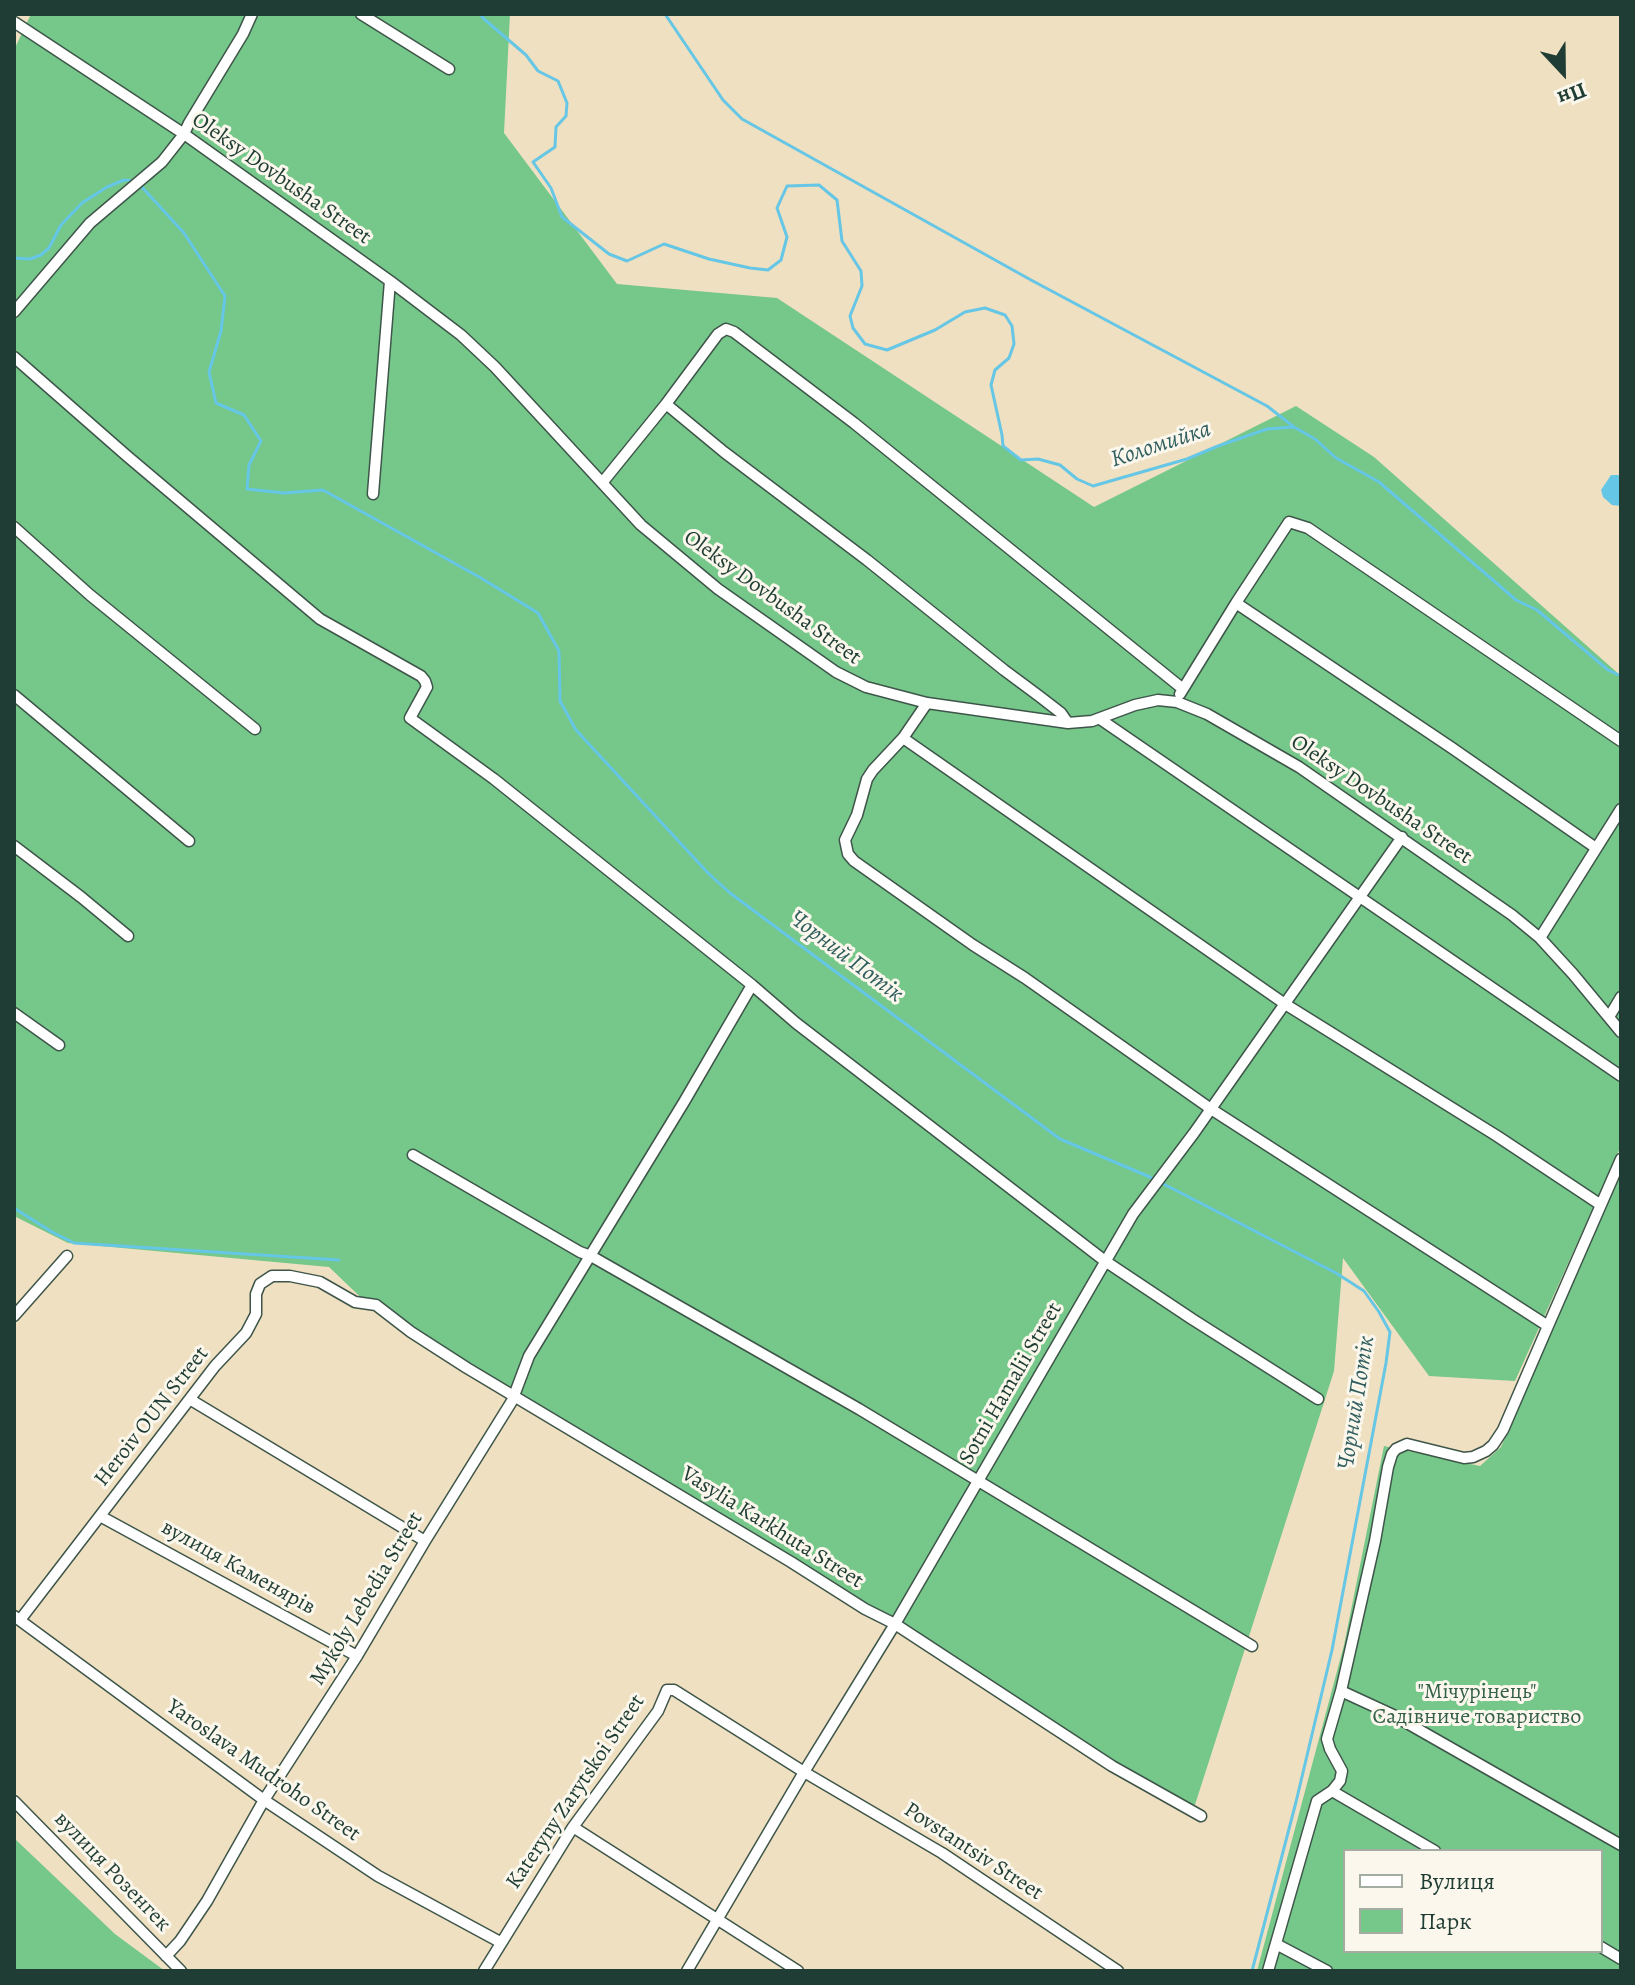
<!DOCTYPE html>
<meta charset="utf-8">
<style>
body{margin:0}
#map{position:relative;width:1635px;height:1985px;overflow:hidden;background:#efe0c1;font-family:Alegreya,serif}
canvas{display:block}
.frame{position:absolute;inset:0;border:16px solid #1f3d34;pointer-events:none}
.legend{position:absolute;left:1343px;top:1849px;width:260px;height:104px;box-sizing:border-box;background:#fbf7ec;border:2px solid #a3ada2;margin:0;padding:10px 14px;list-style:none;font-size:24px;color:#1f3d34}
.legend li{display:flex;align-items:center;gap:16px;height:40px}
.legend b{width:40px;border:2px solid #a3ada2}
.north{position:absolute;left:1523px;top:32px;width:80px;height:80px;-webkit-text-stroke:6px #fbf7ec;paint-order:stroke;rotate:158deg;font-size:22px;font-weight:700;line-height:32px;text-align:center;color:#1f3d34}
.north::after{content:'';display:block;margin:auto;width:28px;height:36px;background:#1f3d34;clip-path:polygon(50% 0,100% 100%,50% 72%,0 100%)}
</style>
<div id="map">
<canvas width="1635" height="1985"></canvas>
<div class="frame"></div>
<ul class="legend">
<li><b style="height:10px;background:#fff"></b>Вулиця</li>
<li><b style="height:22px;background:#75c78a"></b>Парк</li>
</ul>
<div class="north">Пн</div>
</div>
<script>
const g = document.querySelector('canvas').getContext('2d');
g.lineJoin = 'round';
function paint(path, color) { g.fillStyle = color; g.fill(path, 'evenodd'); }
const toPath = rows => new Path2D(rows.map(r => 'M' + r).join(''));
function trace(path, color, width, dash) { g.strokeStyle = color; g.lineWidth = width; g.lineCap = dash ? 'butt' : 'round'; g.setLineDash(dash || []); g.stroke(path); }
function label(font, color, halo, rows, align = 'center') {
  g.font = font + ' Alegreya,serif'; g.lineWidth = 6; g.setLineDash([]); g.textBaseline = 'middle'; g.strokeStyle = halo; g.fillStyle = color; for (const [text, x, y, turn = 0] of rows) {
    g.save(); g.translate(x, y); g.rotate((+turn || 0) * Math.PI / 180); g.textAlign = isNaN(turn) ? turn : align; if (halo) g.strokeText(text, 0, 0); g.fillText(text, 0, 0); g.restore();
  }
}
const green = toPath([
 [31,14,510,14,504,133,617,284,777,298,1094,507,1296,406,1374,457,1621,676,1621,1146,1515,1381,1429,1376,1343,1258,1334,1371,1193,1811,374,1310,329,1267,68,1243,14,1216,14,50],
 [1621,1173,1621,1971,1257,1971,1344,1645,1384,1446,1480,1466,1501,1447],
 [1345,1851,1601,1851,1601,1951,1345,1951],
 [14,1838,115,1934,165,1971,14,1971]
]);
const water = toPath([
 [1611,475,1621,475,1621,506,1612,505,1603,497,1601,490]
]);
const stream = toPath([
 [480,14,484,19,526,55,538,71,558,81,567,103,566,116,556,127,555,147,533,162,551,188,562,217,609,254,627,261,664,244,709,259,750,268,768,270,781,260,787,237,777,208,787,186,819,185,837,200,842,241,861,271,862,286,850,316,853,328,865,344,887,350,935,330,965,312,985,308,1005,315,1012,326,1014,344,1009,358,995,370,991,385,1002,435,1003,446,1021,460,1038,459,1060,465,1077,479,1093,486,1187,459,1218,446,1267,429,1294,427,1315,439,1336,458,1379,482,1516,600,1537,610,1608,670,1621,676],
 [665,14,723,100,742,119,1031,280,1267,406,1294,427],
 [140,185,184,233,225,296,221,331,209,372,216,403,244,415,261,441,249,465,247,489,284,493,323,490,481,578,538,613,559,651,560,701,576,730,708,873,730,893,1060,1139,1150,1177,1336,1273,1364,1291,1379,1312,1390,1332,1386,1363,1332,1650,1296,1802,1252,1971],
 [14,258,30,259,41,255,49,248,61,225,82,203,107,187,124,180,133,181],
 [14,1208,52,1232,74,1243,339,1260]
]);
const street = toPath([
 [361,14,449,69],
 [14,22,184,134,390,281,461,335,495,367,641,525,718,589,836,672,866,687,927,703,1068,723,1092,721,1135,705,1158,700,1177,702,1207,714,1299,767,1512,915,1540,938,1573,974,1621,1032],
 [14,312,90,223,162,162,184,134,189,123,243,34,252,14],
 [14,357,127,456,320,619,421,676,425,681,427,687,410,718,494,779,752,985,796,1023,1105,1261,1192,1319,1318,1399],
 [666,404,724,452,867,560,1004,670,1039,696,1061,713,1068,723],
 [602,483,666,404,718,334,726,329,734,332,854,423,1183,689],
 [373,494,390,281],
 [14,527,90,595,255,729],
 [1236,603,1452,748,1596,848],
 [1180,694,1236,603,1289,522,1308,528,1621,741],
 [14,695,189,841],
 [927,703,903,738,873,770,867,779,857,815,845,840,848,854,854,861,973,945,1025,978,1211,1109,1548,1326,1621,1159],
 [1100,719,1621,1076],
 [903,738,1285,1004,1497,1136,1601,1205],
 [14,846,81,897,128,936],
 [1540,938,1621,809],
 [14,1013,59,1045],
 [1609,1017,1621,997],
 [413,1155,580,1252,591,1256,859,1409,1252,1646],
 [14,1316,67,1256],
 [191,1400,425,1541],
 [100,1516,357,1656],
 [14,1616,264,1800,378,1876,500,1942],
 [20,1620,215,1366,246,1333,256,1314,256,1294,260,1284,272,1276,290,1276,320,1282,355,1302,376,1305,411,1332,467,1368,791,1562,865,1609,895,1624,1112,1766,1201,1816],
 [1341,1691,1393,1715,1621,1845],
 [1332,1791,1435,1851],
 [14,1801,181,1971],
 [573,1827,798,1971],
 [1276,1944,1327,1971],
 [1601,1947,1621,1959],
 [166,1956,180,1941,207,1901,264,1800,357,1656,425,1541,512,1401,529,1356,684,1102,752,985],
 [484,1971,573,1827,658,1711,667,1690,674,1690,804,1772,942,1853,1118,1971],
 [687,1971,804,1772,895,1624,1133,1214,1194,1133,1402,837],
 [1268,1971,1317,1801,1332,1791,1340,1781,1342,1771,1330,1749,1327,1739,1341,1691,1375,1541,1388,1467,1392,1454,1396,1449,1407,1444,1464,1458,1473,1457,1486,1451,1493,1445,1503,1430,1548,1326]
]);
const streetNames = [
 ["Oleksy Dovbusha Street",281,179,35],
 ["Oleksy Dovbusha Street",772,598,36],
 ["Oleksy Dovbusha Street",1381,800,34],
 ["Sotni Hamalii Street",1011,1384,-60],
 ["Heroiv OUN Street",152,1417,-52],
 ["Vasylia Karkhuta Street",772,1528,32],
 ["вулиця Каменярів",238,1568,29],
 ["Mykoly Lebedia Street",367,1599,-59],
 ["Yaroslava Mudroho Street",263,1771,35],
 ["Kateryny Zarytskoi Street",576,1792,-56],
 ["Povstantsiv Street",973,1852,33],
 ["вулиця Розенгек",112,1872,46]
];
const parkNames = [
 ["\"Мічурінець\"",1477,1693],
 ["Садівниче товариство",1477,1718]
];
const waterNames = [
 ["Коломийка",1161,445,-18],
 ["Чорний Потік",846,957,37],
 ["Чорний Потік",1357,1403,-81]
];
paint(green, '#75c78a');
paint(water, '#66c6e5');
trace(stream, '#66c6e5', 3);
trace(street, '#3e5549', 13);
trace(street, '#fff', 10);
label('22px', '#1f3d34', '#fbf7ec', streetNames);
label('22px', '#34604a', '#fbf7ec', parkNames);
label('italic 24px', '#315f60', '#fbf7ec', waterNames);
</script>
